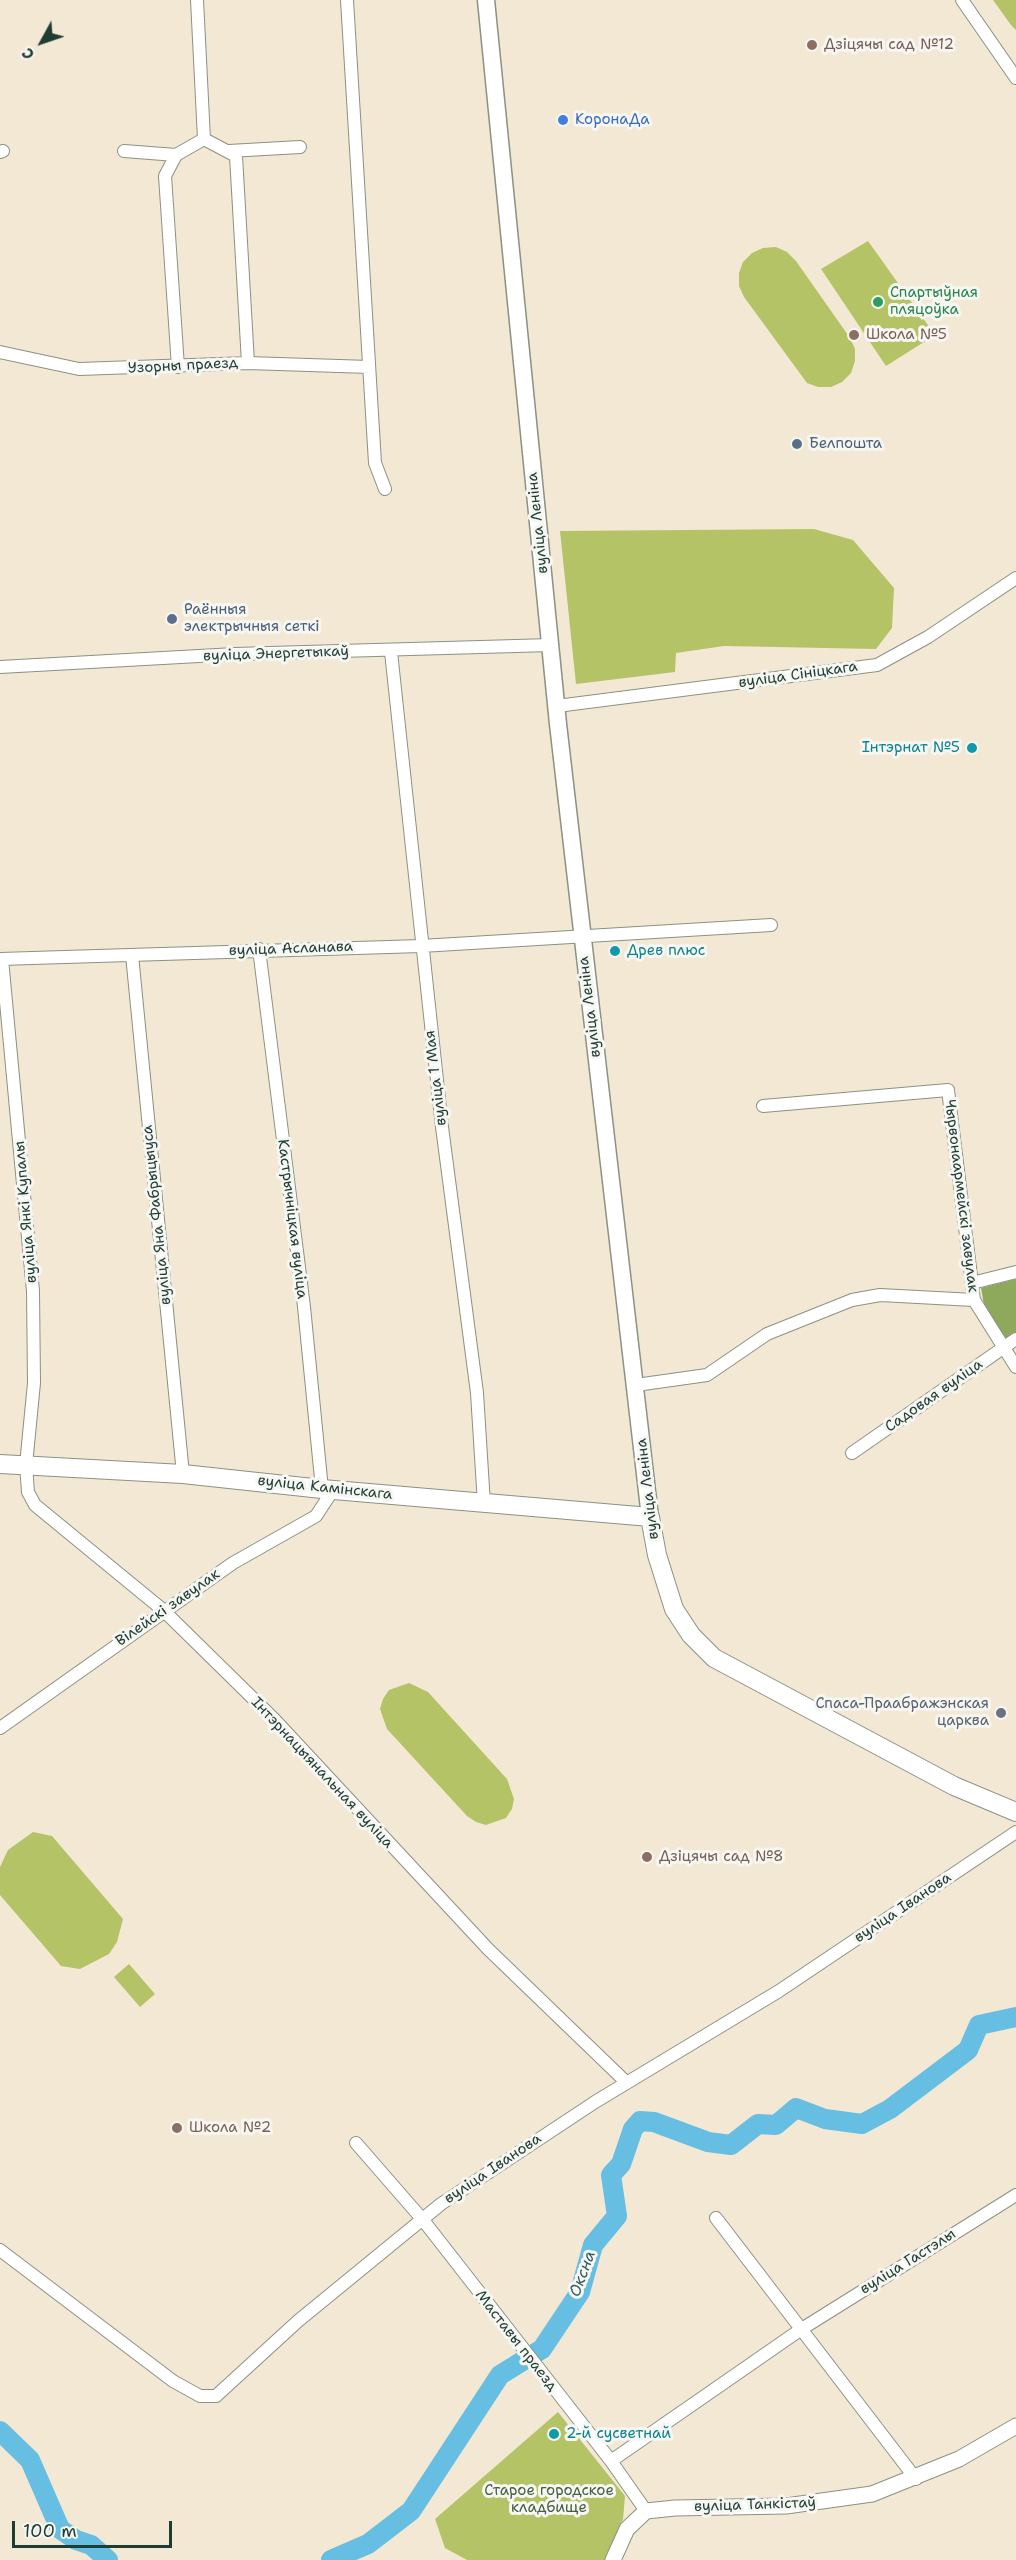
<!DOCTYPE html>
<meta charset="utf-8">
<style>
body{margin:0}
#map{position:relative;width:1016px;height:2560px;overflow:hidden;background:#f3e8d4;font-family:"Shantell Sans",sans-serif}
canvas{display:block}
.north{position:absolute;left:12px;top:12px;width:60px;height:60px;-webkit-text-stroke:4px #f6f6f2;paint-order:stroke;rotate:230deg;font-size:16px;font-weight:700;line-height:24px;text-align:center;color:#1f3d34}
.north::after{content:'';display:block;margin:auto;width:21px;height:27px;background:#1f3d34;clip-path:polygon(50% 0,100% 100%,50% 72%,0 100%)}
.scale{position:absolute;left:12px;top:2521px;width:160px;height:27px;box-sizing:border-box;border:3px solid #1f3d34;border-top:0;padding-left:8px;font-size:18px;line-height:21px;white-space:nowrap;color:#1f3d34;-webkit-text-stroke:4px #f6f6f2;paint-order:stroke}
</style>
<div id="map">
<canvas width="1016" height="2560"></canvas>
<div class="north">С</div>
<div class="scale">100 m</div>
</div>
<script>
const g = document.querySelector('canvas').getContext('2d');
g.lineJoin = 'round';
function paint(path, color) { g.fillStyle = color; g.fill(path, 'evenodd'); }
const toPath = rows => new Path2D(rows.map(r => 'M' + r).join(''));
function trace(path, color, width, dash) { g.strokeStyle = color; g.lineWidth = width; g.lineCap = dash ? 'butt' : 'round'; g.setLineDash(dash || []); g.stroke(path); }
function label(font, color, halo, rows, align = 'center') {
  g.font = font + ' "Shantell Sans",sans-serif'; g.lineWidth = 6; g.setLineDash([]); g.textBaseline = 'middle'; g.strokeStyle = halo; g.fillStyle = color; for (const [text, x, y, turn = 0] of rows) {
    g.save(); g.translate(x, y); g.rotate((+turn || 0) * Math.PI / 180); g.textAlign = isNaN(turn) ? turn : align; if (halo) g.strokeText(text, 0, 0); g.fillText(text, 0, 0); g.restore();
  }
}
const green = toPath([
 [993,0,1016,0,1016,30,1011,25],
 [868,241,935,335,886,366,821,269],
 [776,247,787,252,796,261,850,338,855,349,855,361,851,373,842,382,831,387,818,387,807,383,744,297,739,286,739,273,743,262,752,253,763,248],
 [814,529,853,540,894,588,892,628,876,649,724,646,676,653,675,672,576,684,560,531],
 [409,1683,428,1692,507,1779,514,1799,512,1809,506,1818,486,1825,476,1822,467,1816,387,1729,380,1709,383,1699,389,1690],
 [33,1832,52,1836,123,1919,117,1942,109,1954,80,1969,61,1966,0,1895,0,1867,8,1850],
 [129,1964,155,1994,140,2007,114,1977],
 [558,2412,625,2496,623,2519,605,2560,467,2560,445,2548,435,2519]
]);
const forest = toPath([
 [1016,1279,1016,1333,1005,1340,984,1305,981,1288]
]);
const river = toPath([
 [0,2431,30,2460,60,2529,76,2540,91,2545,108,2560],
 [331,2560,368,2544,411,2511,500,2375,542,2349,580,2292,593,2245,617,2216,611,2175,621,2164,633,2129,640,2121,654,2122,708,2142,731,2145,758,2124,776,2125,796,2108,825,2119,862,2124,890,2109,968,2050,979,2025,1016,2017]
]);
const minor = toPath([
 [347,0,375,463,385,489],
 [962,0,1016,78],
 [204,139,236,156,248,363],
 [124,151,176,155],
 [229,151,300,147],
 [0,152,3,151],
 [0,352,79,369,248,363,369,367],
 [178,367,165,176,176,155,204,139,197,0],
 [391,652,442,1127,477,1393,484,1504],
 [0,667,235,654,551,645],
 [557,706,877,665,928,637,1016,578],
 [259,949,304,1307,322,1489],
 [132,955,183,1474],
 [0,959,421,946,771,925],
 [2,959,33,1291,34,1383,26,1465,28,1492,35,1505,163,1610,275,1720,488,1949,627,2083],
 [763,1106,948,1090,974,1300,1016,1367],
 [972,1283,1016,1272],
 [636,1385,707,1375,767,1334,852,1300,880,1295,974,1300],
 [852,1453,1016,1339],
 [0,1728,233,1563,316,1516,333,1490],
 [356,2143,423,2220,611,2461,646,2511],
 [716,2218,916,2479],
 [0,2250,173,2381,200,2396,216,2396,298,2321,441,2204,595,2102,779,1991,1016,1832],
 [611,2461,800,2330,1016,2195]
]);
const tertiary = toPath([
 [613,2560,627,2529,646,2511,675,2508,786,2506,872,2494,959,2459,1016,2426]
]);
const secondary = toPath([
 [486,0,558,724,650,1517]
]);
const primary = toPath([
 [0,1464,183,1474,322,1489,650,1517,657,1555,674,1609,691,1635,714,1658,954,1786,1016,1812]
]);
const markers = [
 [812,45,6,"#8d6e63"],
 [563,120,6,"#3f7fe0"],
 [878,302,6,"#2e9e5b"],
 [854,335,6,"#8d6e63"],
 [797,444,6,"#5c6f8a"],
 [172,619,6,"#5c6f8a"],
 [972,748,6,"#0f9aa8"],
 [615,951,6,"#0f9aa8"],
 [1001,1713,6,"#6b7280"],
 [647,1857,6,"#8d6e63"],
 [177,2128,6,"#8d6e63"],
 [554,2434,6,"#0f9aa8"]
];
const educationNames = [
 ["Дзіцячы сад №12",824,45],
 ["Школа №5",866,335],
 ["Дзіцячы сад №8",659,1857],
 ["Школа №2",189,2128]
];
const shopNames = [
 ["КоронаДа",575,120]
];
const leisureNames = [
 ["Спартыўная",890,293],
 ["пляцоўка",890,310]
];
const streetNames = [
 ["Узорны праезд",183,366,-3],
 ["вуліца Леніна",538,523,-96],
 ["вуліца Энергетыкаў",276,654,-2],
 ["вуліца Сініцкага",798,675,-8],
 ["вуліца Асланава",291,949,-2],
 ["вуліца Леніна",590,1007,-97],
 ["вуліца 1 Мая",436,1078,-97],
 ["Чырвонаармейскі завулак",961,1196,83],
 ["вуліца Янкі Купалы",26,1212,-95],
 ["вуліца Яна Фабрыцыуса",157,1215,-96],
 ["Кастрычніцкая вуліца",292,1219,83],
 ["Садовая вуліца",934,1396,-35],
 ["вуліца Камінскага",325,1488,6],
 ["вуліца Леніна",648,1489,-97],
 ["Вілейскі завулак",168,1608,-35],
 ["Інтэрнацыянальная вуліца",322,1773,47],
 ["вуліца Іванова",903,1908,-34],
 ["вуліца Іванова",493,2169,-34],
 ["вуліца Гастэлы",908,2262,-32],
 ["Маставы праезд",516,2341,52],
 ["вуліца Танкістаў",755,2505,-2]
];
const serviceNames = [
 ["Белпошта",809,444],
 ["Раённыя",184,610],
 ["электрычныя сеткі",184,627]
];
const cultureNames = [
 ["Інтэрнат №5",960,748,"right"],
 ["Древ плюс",627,951],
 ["2-й сусветнай",566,2434]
];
const worshipNames = [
 ["Спаса-Праабражэнская",989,1704],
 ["царква",989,1721]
];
const parkNames = [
 ["Старое городское",549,2491],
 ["кладбище",549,2508]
];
const waterNames = [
 ["Оксна",583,2274,-70]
];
paint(green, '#b3c366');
paint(forest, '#8ea95b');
trace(river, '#66bee3', 20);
trace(minor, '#899284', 14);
trace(tertiary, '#899284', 17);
trace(secondary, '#899284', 19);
trace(primary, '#899284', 20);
trace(minor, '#fff', 12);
trace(tertiary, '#fff', 15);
trace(secondary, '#fff', 16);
trace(primary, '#fff', 18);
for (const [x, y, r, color] of markers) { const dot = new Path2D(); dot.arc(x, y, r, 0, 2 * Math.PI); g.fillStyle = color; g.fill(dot); trace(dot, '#f6f6f2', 2); }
label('15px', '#785e54', '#f6f6f2', educationNames, 'left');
label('15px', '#366cbe', '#f6f6f2', shopNames, 'left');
label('15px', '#27864d', '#f6f6f2', leisureNames, 'left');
label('15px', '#1f3d34', '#f6f6f2', streetNames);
label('15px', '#4e5e75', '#f6f6f2', serviceNames, 'left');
label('15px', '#0d838f', '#f6f6f2', cultureNames, 'left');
label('15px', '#5b616d', '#f6f6f2', worshipNames, 'right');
label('15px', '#445e40', '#f6f6f2', parkNames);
label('italic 16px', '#315d60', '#f6f6f2', waterNames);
</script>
